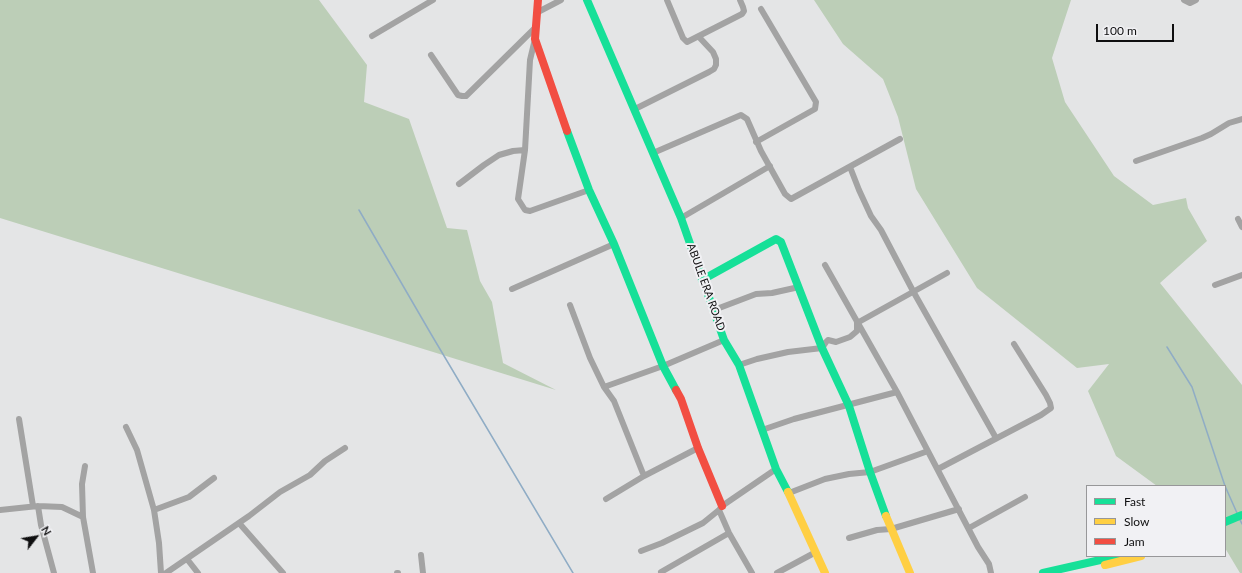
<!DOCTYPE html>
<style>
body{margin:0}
#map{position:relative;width:1242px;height:573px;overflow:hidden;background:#e4e5e6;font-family:Lato,sans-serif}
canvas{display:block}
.legend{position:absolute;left:1086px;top:485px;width:140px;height:72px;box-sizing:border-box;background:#f1f1f4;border:1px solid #979799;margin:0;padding:5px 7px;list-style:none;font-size:12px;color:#0f0f10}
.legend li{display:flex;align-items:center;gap:8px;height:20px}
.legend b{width:20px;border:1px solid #979799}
.north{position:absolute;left:16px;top:517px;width:40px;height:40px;-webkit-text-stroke:3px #f1f1f4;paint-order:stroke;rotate:59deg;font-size:11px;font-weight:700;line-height:16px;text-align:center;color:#0f0f10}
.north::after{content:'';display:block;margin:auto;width:14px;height:18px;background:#0f0f10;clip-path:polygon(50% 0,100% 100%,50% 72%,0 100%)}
.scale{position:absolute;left:1096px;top:24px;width:78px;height:18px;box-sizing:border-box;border:2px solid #0f0f10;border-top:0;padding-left:5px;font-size:12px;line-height:14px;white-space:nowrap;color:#0f0f10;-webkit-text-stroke:3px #f1f1f4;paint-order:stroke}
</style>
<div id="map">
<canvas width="1242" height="573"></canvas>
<ul class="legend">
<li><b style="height:5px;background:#16e098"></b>Fast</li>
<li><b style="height:5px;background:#ffcf43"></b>Slow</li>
<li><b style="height:5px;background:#f24e42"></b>Jam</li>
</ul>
<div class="north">N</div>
<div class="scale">100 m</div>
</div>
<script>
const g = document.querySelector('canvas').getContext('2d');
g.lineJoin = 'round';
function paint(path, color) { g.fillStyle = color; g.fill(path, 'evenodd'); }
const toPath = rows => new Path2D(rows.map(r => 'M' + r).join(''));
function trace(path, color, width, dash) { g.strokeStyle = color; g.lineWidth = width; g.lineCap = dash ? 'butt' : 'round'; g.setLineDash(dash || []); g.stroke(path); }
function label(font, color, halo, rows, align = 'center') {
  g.font = font + ' Lato,sans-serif'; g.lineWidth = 4; g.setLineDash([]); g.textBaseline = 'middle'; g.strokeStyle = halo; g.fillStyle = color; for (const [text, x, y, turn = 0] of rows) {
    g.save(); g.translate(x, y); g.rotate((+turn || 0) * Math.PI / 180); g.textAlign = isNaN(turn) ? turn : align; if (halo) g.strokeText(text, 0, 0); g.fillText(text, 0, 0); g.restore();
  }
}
const forest = toPath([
 [0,0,319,0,367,65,364,102,409,119,447,228,467,230,480,281,492,302,503,363,556,390,0,218],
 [814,0,1071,0,1052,58,1065,102,1114,176,1153,205,1186,198,1188,208,1207,241,1160,283,1242,385,1242,573,1240,573,1225,548,1225,486,1157,486,1116,456,1088,391,1109,364,1077,368,977,288,916,189,898,117,883,79,843,44]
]);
const stream = toPath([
 [359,210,431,334,573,573],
 [1167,347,1192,387,1225,486],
 [1225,486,1237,513],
 [1239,518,1242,524]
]);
const street = toPath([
 [667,0,683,38,687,42,742,14,744,11,743,7,740,0],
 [1184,0,1190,3,1196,0],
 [538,12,561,0],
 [372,36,433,0],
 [535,39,530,60,525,150,518,199,525,210,530,211,589,190],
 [431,55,458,95,462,96,466,96,536,27],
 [635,109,709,72,714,69,716,65,716,59,713,52,699,37],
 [756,142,815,109,816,102,761,9],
 [653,153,741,115,747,119,761,151,785,194,791,199,900,139],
 [1136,161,1202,138,1211,134,1229,123,1242,119],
 [850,167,859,190,871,216,881,230,913,291,996,438],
 [459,184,484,165,499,155,513,151,525,150],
 [681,218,770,166],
 [1238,219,1242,227],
 [825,265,897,392,978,547,989,564,991,573],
 [1215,285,1242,275],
 [512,289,614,244],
 [570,305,590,358,604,387,614,401,644,476],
 [714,310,756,294,772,293,799,287],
 [857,323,947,273],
 [739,365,757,359,788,352,822,348,826,342,828,340,836,342,850,337,857,331,857,323],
 [604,387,663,366,724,340],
 [19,419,33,506],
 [126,427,137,450,154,510,159,543,161,573],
 [762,430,794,419,897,392],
 [85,466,82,484,83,517,93,573],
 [938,469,1041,415,1051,408,1050,403,1046,395,1014,344],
 [789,493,825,479,849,474,870,472,928,451],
 [606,499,644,476,698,448],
 [38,506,41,525,54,573],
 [0,510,38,506,62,507,83,517],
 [154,510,189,497,214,478],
 [719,510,729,533,752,573],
 [239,523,283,573],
 [969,528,1025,497],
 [849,538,877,530,891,529,959,509],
 [641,551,662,543,703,523,719,510,722,506,776,469],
 [421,555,423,573],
 [187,559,198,573],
 [661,572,729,533],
 [166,573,249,516,280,492,310,475,325,461,345,448],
 [397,573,398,573],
 [777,573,816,552]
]);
const fast = toPath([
 [587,0,681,218,724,340,739,365,776,469,788,492],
 [567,131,589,190,614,244,663,366,676,390],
 [702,280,776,239,781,242,822,348,849,406,870,472,886,516],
 [1225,522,1242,515],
 [1043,573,1118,556]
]);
const slow = toPath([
 [788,492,825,573],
 [886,516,910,573],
 [1105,565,1141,556]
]);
const jam = toPath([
 [538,0,535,39,567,131],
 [676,390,681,399,698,448,722,506]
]);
const streetNames = [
 ["ABULE ERA ROAD",706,287,70]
];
paint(forest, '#bcceb7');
trace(stream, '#8facc5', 1.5);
trace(street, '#a3a3a3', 6);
trace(fast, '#16e098', 8);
trace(slow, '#ffcf43', 8);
trace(jam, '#f24e42', 8);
label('11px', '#0f0f10', '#f1f1f4', streetNames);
</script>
